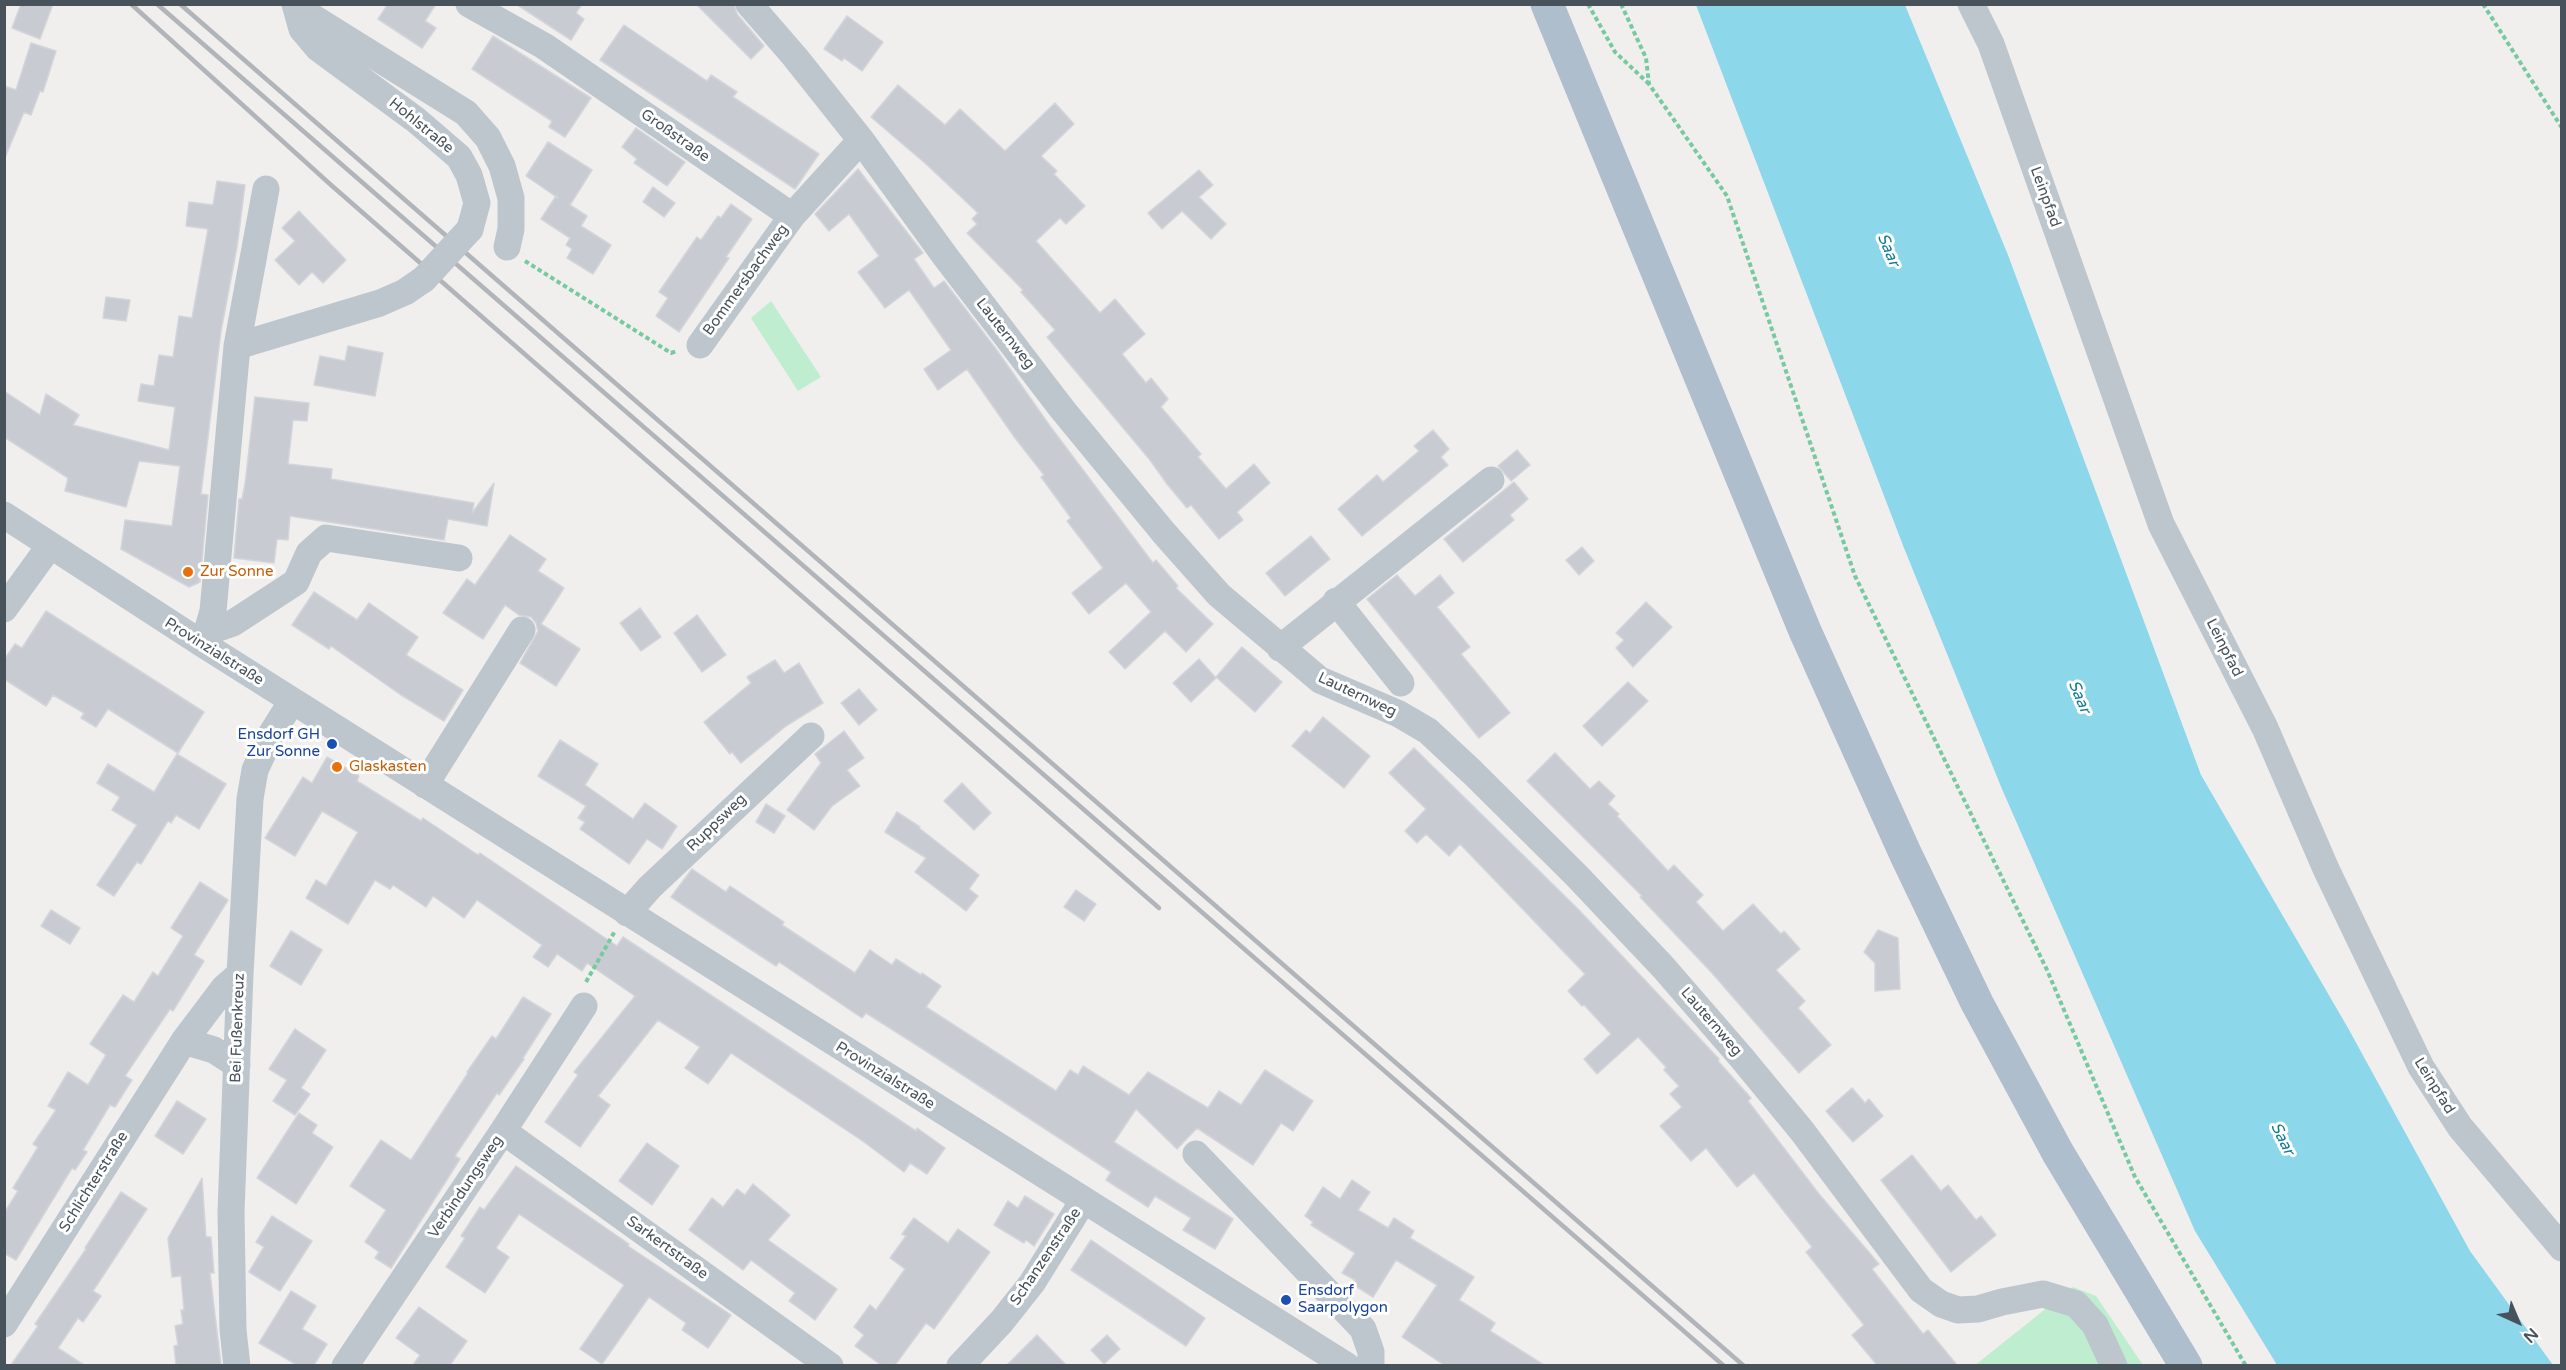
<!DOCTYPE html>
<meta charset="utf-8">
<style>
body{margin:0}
#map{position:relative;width:2566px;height:1370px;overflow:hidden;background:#f1eeee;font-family:"Varela Round",sans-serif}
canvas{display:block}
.frame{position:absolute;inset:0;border:6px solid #47525b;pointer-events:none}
.north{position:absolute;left:2488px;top:1292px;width:60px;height:60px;-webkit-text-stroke:4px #fff;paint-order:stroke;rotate:136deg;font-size:16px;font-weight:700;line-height:24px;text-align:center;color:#47525b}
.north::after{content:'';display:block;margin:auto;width:21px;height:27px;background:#47525b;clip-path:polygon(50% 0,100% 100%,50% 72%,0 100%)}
</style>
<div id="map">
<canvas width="2566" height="1370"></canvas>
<div class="frame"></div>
<div class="north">N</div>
</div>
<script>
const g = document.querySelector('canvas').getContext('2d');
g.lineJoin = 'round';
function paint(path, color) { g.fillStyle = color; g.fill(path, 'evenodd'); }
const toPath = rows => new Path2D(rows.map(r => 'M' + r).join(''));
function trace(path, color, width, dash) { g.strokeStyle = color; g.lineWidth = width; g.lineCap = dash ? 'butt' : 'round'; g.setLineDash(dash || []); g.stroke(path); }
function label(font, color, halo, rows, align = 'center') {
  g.font = font + ' "Varela Round",sans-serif'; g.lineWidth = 6; g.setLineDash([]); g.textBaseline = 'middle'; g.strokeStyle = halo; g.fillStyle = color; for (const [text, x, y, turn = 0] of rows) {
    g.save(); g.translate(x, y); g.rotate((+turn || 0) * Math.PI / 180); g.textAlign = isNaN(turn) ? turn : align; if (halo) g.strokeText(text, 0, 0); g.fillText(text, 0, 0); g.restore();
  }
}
const green = toPath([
 [771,301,821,377,798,391,751,318],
 [2073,1287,2096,1296,2143,1365,1974,1366]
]);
const water = toPath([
 [1696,5,1905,5,2008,255,2201,775,2348,1028,2470,1251,2553,1365,2277,1365,2195,1231,2002,789,1904,548]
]);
const building = toPath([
 [21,4,53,4,40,39,12,28,21,4],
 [388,4,436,4,425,21,436,28,422,48,378,19,388,4],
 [516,4,582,4,576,13,584,19,571,40,516,4],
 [696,4,734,4,737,14,764,46,751,59,696,4],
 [847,16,883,42,862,71,844,58,842,61,824,49,847,16],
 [624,25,707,81,711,75,737,92,733,97,819,154,795,189,600,60,624,25],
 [493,36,591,98,565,137,549,127,552,121,472,69,493,36],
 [31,43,56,51,43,92,40,91,31,115,24,112,4,160,4,86,16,90,31,43],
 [898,85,945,125,960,109,1005,151,1055,103,1074,124,1041,156,1057,171,1054,174,1085,206,1066,224,1060,218,1036,241,1100,313,1115,299,1145,334,1122,354,1146,383,1151,378,1168,399,1161,407,1201,454,1198,457,1226,489,1254,464,1270,483,1237,512,1243,520,1219,539,1191,505,1187,508,1167,484,1150,460,1047,337,1055,330,1021,292,1023,290,967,233,977,224,972,219,978,213,926,164,871,117,898,85],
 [636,128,685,162,667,186,634,163,637,159,622,147,636,128],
 [548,142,592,170,570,205,587,216,581,226,611,245,593,274,567,258,572,249,566,245,570,238,541,219,556,196,558,198,526,176,548,142],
 [858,169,923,253,914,259,934,288,944,281,996,349,1050,426,1153,563,1156,560,1178,586,1176,588,1213,624,1186,652,1165,631,1125,669,1109,652,1151,612,1126,583,1089,614,1072,593,1103,568,1067,521,1071,518,1041,477,1044,475,1015,438,967,369,938,390,924,369,951,350,909,290,885,308,858,272,879,256,849,214,829,231,815,214,858,169],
 [1199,170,1213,185,1199,197,1226,224,1211,239,1182,211,1162,229,1148,213,1199,170],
 [217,181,245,185,237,247,221,331,201,494,208,495,200,582,189,587,121,549,125,520,172,526,180,466,139,461,126,507,65,491,68,478,4,437,4,391,40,415,46,394,79,415,73,425,169,450,175,407,138,401,141,384,154,386,159,355,173,357,179,316,192,318,208,229,186,226,189,202,213,205,217,181],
 [653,187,675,203,664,217,643,202,653,187],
 [731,204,752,219,726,257,729,258,679,332,656,316,668,298,659,292,697,237,701,240,718,216,721,218,731,204],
 [299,211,346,260,323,283,312,272,299,285,275,260,295,241,282,228,299,211],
 [106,297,130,300,126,321,103,318,106,297],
 [348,346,383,353,375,396,314,385,320,356,345,361,348,346],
 [255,397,309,403,307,421,293,420,288,464,332,469,331,479,474,503,472,513,494,483,487,526,448,519,444,540,290,516,288,540,277,539,274,563,234,558,239,499,242,499,245,484,255,397],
 [1433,430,1449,449,1441,457,1448,465,1362,536,1338,509,1377,475,1383,482,1419,451,1414,446,1433,430],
 [1517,450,1530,465,1511,481,1498,466,1517,450],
 [1514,482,1528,499,1510,515,1514,520,1463,562,1444,539,1514,482],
 [510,535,546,559,538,571,564,588,541,624,580,649,556,686,520,663,538,631,536,623,531,617,519,615,505,605,483,639,443,613,467,579,475,585,510,535],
 [1311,536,1330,559,1285,596,1266,573,1311,536],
 [1582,547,1594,561,1579,575,1566,560,1582,547],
 [1397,575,1415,596,1440,575,1454,593,1437,607,1470,647,1461,654,1510,713,1479,738,1367,599,1397,575],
 [314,592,357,620,369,603,418,637,406,655,463,690,444,721,401,695,331,646,329,649,292,625,314,592],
 [1646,602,1672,627,1633,667,1616,648,1624,640,1616,633,1646,602],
 [640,608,661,637,641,651,620,623,640,608],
 [46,611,204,712,178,753,108,709,96,727,81,718,84,713,53,695,46,706,4,679,4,660,15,644,22,648,46,611],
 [697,615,726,655,702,672,674,633,697,615],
 [1242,647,1282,682,1255,712,1216,677,1242,647],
 [1199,659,1216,678,1191,702,1173,683,1199,659],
 [775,660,784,673,799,663,823,703,786,726,741,763,732,752,730,754,704,722,751,683,747,677,775,660],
 [1628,682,1648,701,1602,746,1583,726,1628,682],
 [859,689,877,710,859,725,841,703,859,689],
 [1323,717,1370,756,1344,788,1292,746,1306,730,1310,733,1323,717],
 [844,731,864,758,847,770,860,786,832,806,814,830,787,810,821,763,815,754,844,731],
 [560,740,598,764,585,785,633,819,645,803,677,826,662,849,647,839,629,864,580,829,585,822,578,818,586,806,538,776,560,740],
 [1414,748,1579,910,1719,1059,1718,1061,1751,1098,1748,1101,1819,1194,1879,1264,1872,1269,1923,1334,1928,1330,1957,1365,1877,1365,1852,1335,1864,1325,1806,1252,1812,1247,1754,1173,1737,1187,1706,1148,1691,1161,1660,1126,1682,1107,1670,1094,1679,1086,1664,1070,1666,1067,1638,1037,1597,1074,1584,1059,1611,1034,1584,1005,1582,1006,1568,991,1585,974,1460,844,1449,856,1426,834,1417,843,1405,831,1426,809,1389,773,1414,748],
 [1555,753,1590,789,1599,781,1615,796,1608,804,1619,814,1617,816,1668,871,1674,865,1703,895,1696,902,1723,931,1753,904,1781,934,1784,931,1800,949,1776,970,1805,1001,1798,1008,1831,1045,1799,1073,1712,973,1640,897,1642,896,1527,781,1555,753],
 [177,754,226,784,199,829,176,815,171,823,168,821,141,864,137,862,114,896,97,885,137,825,112,810,120,797,97,783,108,764,154,792,177,754],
 [327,757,359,776,357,781,421,821,423,818,478,855,480,853,617,946,623,937,916,1131,917,1128,945,1148,927,1174,910,1163,904,1172,864,1142,731,1053,708,1084,685,1068,700,1047,658,1020,598,1096,610,1105,580,1147,545,1122,578,1075,574,1072,635,996,587,963,582,971,557,954,548,967,533,957,542,945,477,900,464,918,433,896,426,907,393,885,390,889,375,880,348,924,306,898,316,880,326,886,358,832,322,811,295,856,265,838,303,777,312,783,327,757],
 [962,783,991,813,974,830,944,801,962,783],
 [766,804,785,816,774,833,756,822,766,804],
 [897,812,920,827,919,828,979,875,969,889,978,896,966,911,915,872,926,858,885,832,897,812],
 [692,869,726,892,730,886,784,922,782,925,855,973,870,950,892,965,896,959,921,975,922,973,941,986,926,1007,1056,1091,1070,1070,1078,1075,1083,1066,1129,1095,1148,1072,1208,1108,1219,1091,1241,1105,1265,1070,1313,1101,1293,1131,1281,1123,1253,1165,1197,1128,1177,1149,1136,1109,1114,1142,1233,1219,1215,1249,1183,1230,1191,1218,1155,1196,1148,1207,1106,1180,1111,1172,926,1051,866,1013,862,1018,779,962,776,966,671,897,692,869],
 [200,882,228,900,194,955,204,961,173,1011,170,1009,125,1076,132,1080,115,1107,110,1105,83,1150,87,1152,75,1170,72,1168,16,1260,4,1253,4,1213,18,1191,13,1188,38,1147,33,1144,56,1110,48,1106,68,1072,88,1085,106,1055,90,1044,123,995,134,1002,153,972,158,976,183,936,171,928,200,882],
 [1076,890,1096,904,1084,921,1064,907,1076,890],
 [51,910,80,928,70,944,41,926,51,910],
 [1878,930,1898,938,1900,989,1875,991,1875,963,1864,952,1878,930],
 [291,931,322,950,301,985,270,966,291,931],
 [523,997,551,1014,523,1058,524,1059,499,1095,497,1093,455,1156,460,1159,391,1268,375,1258,379,1252,365,1242,386,1210,350,1186,381,1140,411,1160,468,1073,467,1072,492,1036,496,1039,523,997],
 [295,1029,326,1050,301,1088,310,1094,295,1115,273,1101,287,1080,269,1069,295,1029],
 [1852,1088,1865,1103,1869,1099,1883,1116,1853,1142,1826,1111,1852,1088],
 [177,1101,206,1119,183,1154,155,1136,177,1101],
 [299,1113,317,1125,312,1133,333,1147,296,1204,257,1178,299,1113],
 [647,1143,679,1166,652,1205,619,1181,647,1143],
 [1912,1155,1941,1191,1948,1185,1976,1220,1981,1216,1996,1235,1951,1272,1881,1180,1912,1155],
 [516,1166,629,1244,628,1246,731,1315,708,1348,682,1330,686,1323,649,1297,602,1364,580,1349,624,1285,519,1214,496,1248,509,1257,485,1293,446,1267,465,1238,461,1236,480,1207,484,1210,516,1166],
 [202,1178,206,1237,211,1237,214,1273,210,1273,221,1365,176,1365,174,1346,178,1345,175,1326,183,1324,181,1310,184,1310,181,1276,172,1277,168,1238,202,1178],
 [1352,1180,1370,1192,1358,1210,1388,1228,1394,1218,1414,1231,1410,1238,1474,1277,1459,1300,1495,1323,1490,1331,1544,1365,1444,1365,1402,1337,1437,1285,1396,1260,1373,1297,1352,1284,1355,1280,1342,1273,1355,1253,1311,1225,1313,1222,1305,1216,1323,1187,1340,1199,1352,1180],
 [753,1184,790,1215,768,1240,837,1289,815,1320,789,1301,795,1293,751,1260,743,1270,689,1230,712,1198,723,1207,737,1189,745,1195,753,1184],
 [121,1192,147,1209,93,1291,101,1296,83,1322,78,1318,58,1348,84,1365,11,1365,38,1326,35,1324,86,1249,85,1248,121,1192],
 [1025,1196,1054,1214,1034,1246,1026,1240,1024,1243,994,1225,1008,1201,1018,1208,1025,1196],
 [272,1216,312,1241,280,1291,249,1272,264,1247,256,1242,272,1216],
 [914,1218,948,1243,958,1229,990,1252,934,1329,926,1323,895,1365,881,1365,855,1346,864,1335,854,1327,870,1305,876,1310,905,1269,890,1258,906,1236,902,1234,914,1218],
 [1091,1240,1205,1318,1186,1346,1071,1270,1091,1240],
 [291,1291,316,1306,302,1329,327,1344,314,1365,297,1365,259,1343,291,1291],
 [419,1307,467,1341,450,1365,413,1365,420,1355,396,1338,419,1307],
 [1037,1335,1066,1365,1007,1365,1037,1335],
 [1107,1335,1120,1349,1104,1364,1091,1350,1107,1335]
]);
const path = toPath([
 [1588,4,1615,52,1649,84],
 [1621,4,1646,58,1649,84,1727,196,1855,576,2047,970,2135,1177,2246,1366],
 [2483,4,2562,128],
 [525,261,671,353,677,351],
 [586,982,615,931]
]);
const minor = toPath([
 [295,4,302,29,318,48,416,120,459,157,469,175,477,203,470,229],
 [469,4,544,46,792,216],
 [749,4,795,57,861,140,945,256,1062,409,1164,533,1219,595,1320,680,1399,714,1428,731,1472,772,1576,875,1663,967,1741,1057,1802,1131,1921,1290,1941,1304,1958,1310,1978,1309,2002,1302,2043,1294,2076,1304,2095,1325,2114,1366],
 [1971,4,1991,44,2161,524,2265,728,2326,869,2421,1067,2460,1127,2562,1248],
 [296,7,466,113,488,138,502,166,511,198,511,229,507,247],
 [700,345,792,216,861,140],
 [237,346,380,303,405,292,424,279],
 [4,515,201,643,1347,1366],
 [1336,601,1401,683],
 [4,609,49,547],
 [207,632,233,623,296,582,309,553,326,538,459,558],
 [201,643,207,632,213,611,237,346,266,189],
 [1280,648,1491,480],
 [425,785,522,630],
 [627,913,650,887,811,736],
 [184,1041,214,1050,237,1065],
 [503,1131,830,1366],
 [1196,1154,1363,1329,1371,1352,1371,1366],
 [4,1324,184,1041,224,988,240,974],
 [237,1366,233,1330,231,1212,240,974,250,799,255,770,272,733,292,701],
 [345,1366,503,1131,584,1006],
 [960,1366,1002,1321,1032,1283,1083,1201]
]);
const major = toPath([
 [1547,4,1805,631,1906,855,1977,1003,2058,1153,2186,1366]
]);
const rail = toPath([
 [131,4,331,185,1159,908],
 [157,4,1724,1366],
 [180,4,1744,1366]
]);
const minorBridge = toPath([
 [424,279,470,229]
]);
const markers = [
 [188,572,6,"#e8710a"],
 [332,744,6,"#1a4fb4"],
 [337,767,6,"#e8710a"],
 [1286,1300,6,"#1a4fb4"]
];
const streetNames = [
 ["Hohlstraße",421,126,39],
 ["Großstraße",675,136,35],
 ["Leinpfad",2045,197,70],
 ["Bommersbachweg",746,280,-54],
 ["Lauternweg",1005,334,52],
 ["Leinpfad",2224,648,63],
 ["Provinzialstraße",214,652,32],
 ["Lauternweg",1357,695,25],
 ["Ruppsweg",717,823,-44],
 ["Lauternweg",1711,1022,49],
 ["Bei Fußenkreuz",238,1028,-88],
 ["Provinzialstraße",885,1076,32],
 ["Leinpfad",2434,1086,58],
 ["Schlichterstraße",94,1182,-58],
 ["Verbindungsweg",466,1187,-56],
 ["Sarkertstraße",667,1248,36],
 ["Schanzenstraße",1046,1257,-56]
];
const foodNames = [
 ["Zur Sonne",200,572],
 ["Glaskasten",349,767]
];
const transitNames = [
 ["Ensdorf GH",320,735],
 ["Zur Sonne",320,752],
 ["Ensdorf",1298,1291,"left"],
 ["Saarpolygon",1298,1308,"left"]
];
const waterNames = [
 ["Saar",1888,250,67],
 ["Saar",2079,697,67],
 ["Saar",2282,1139,64]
];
paint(green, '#beedcf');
paint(water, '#8cd7e9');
paint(building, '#c8cbd1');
trace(building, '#d2d5da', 1.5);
trace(path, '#77caa0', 4, [4.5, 3]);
trace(minor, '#bdc6cd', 27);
trace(major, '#afbecc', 33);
trace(rail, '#b1b4b8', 4.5);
trace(minorBridge, '#bdc6cd', 27);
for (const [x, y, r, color] of markers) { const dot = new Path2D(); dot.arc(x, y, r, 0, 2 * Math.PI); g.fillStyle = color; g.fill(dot); trace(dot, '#fff', 2); }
label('15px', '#47525b', '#fff', streetNames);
label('15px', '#c56008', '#fff', foodNames, 'left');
label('15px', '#164399', '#fff', transitNames, 'right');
label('italic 16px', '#107c96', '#fff', waterNames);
</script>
